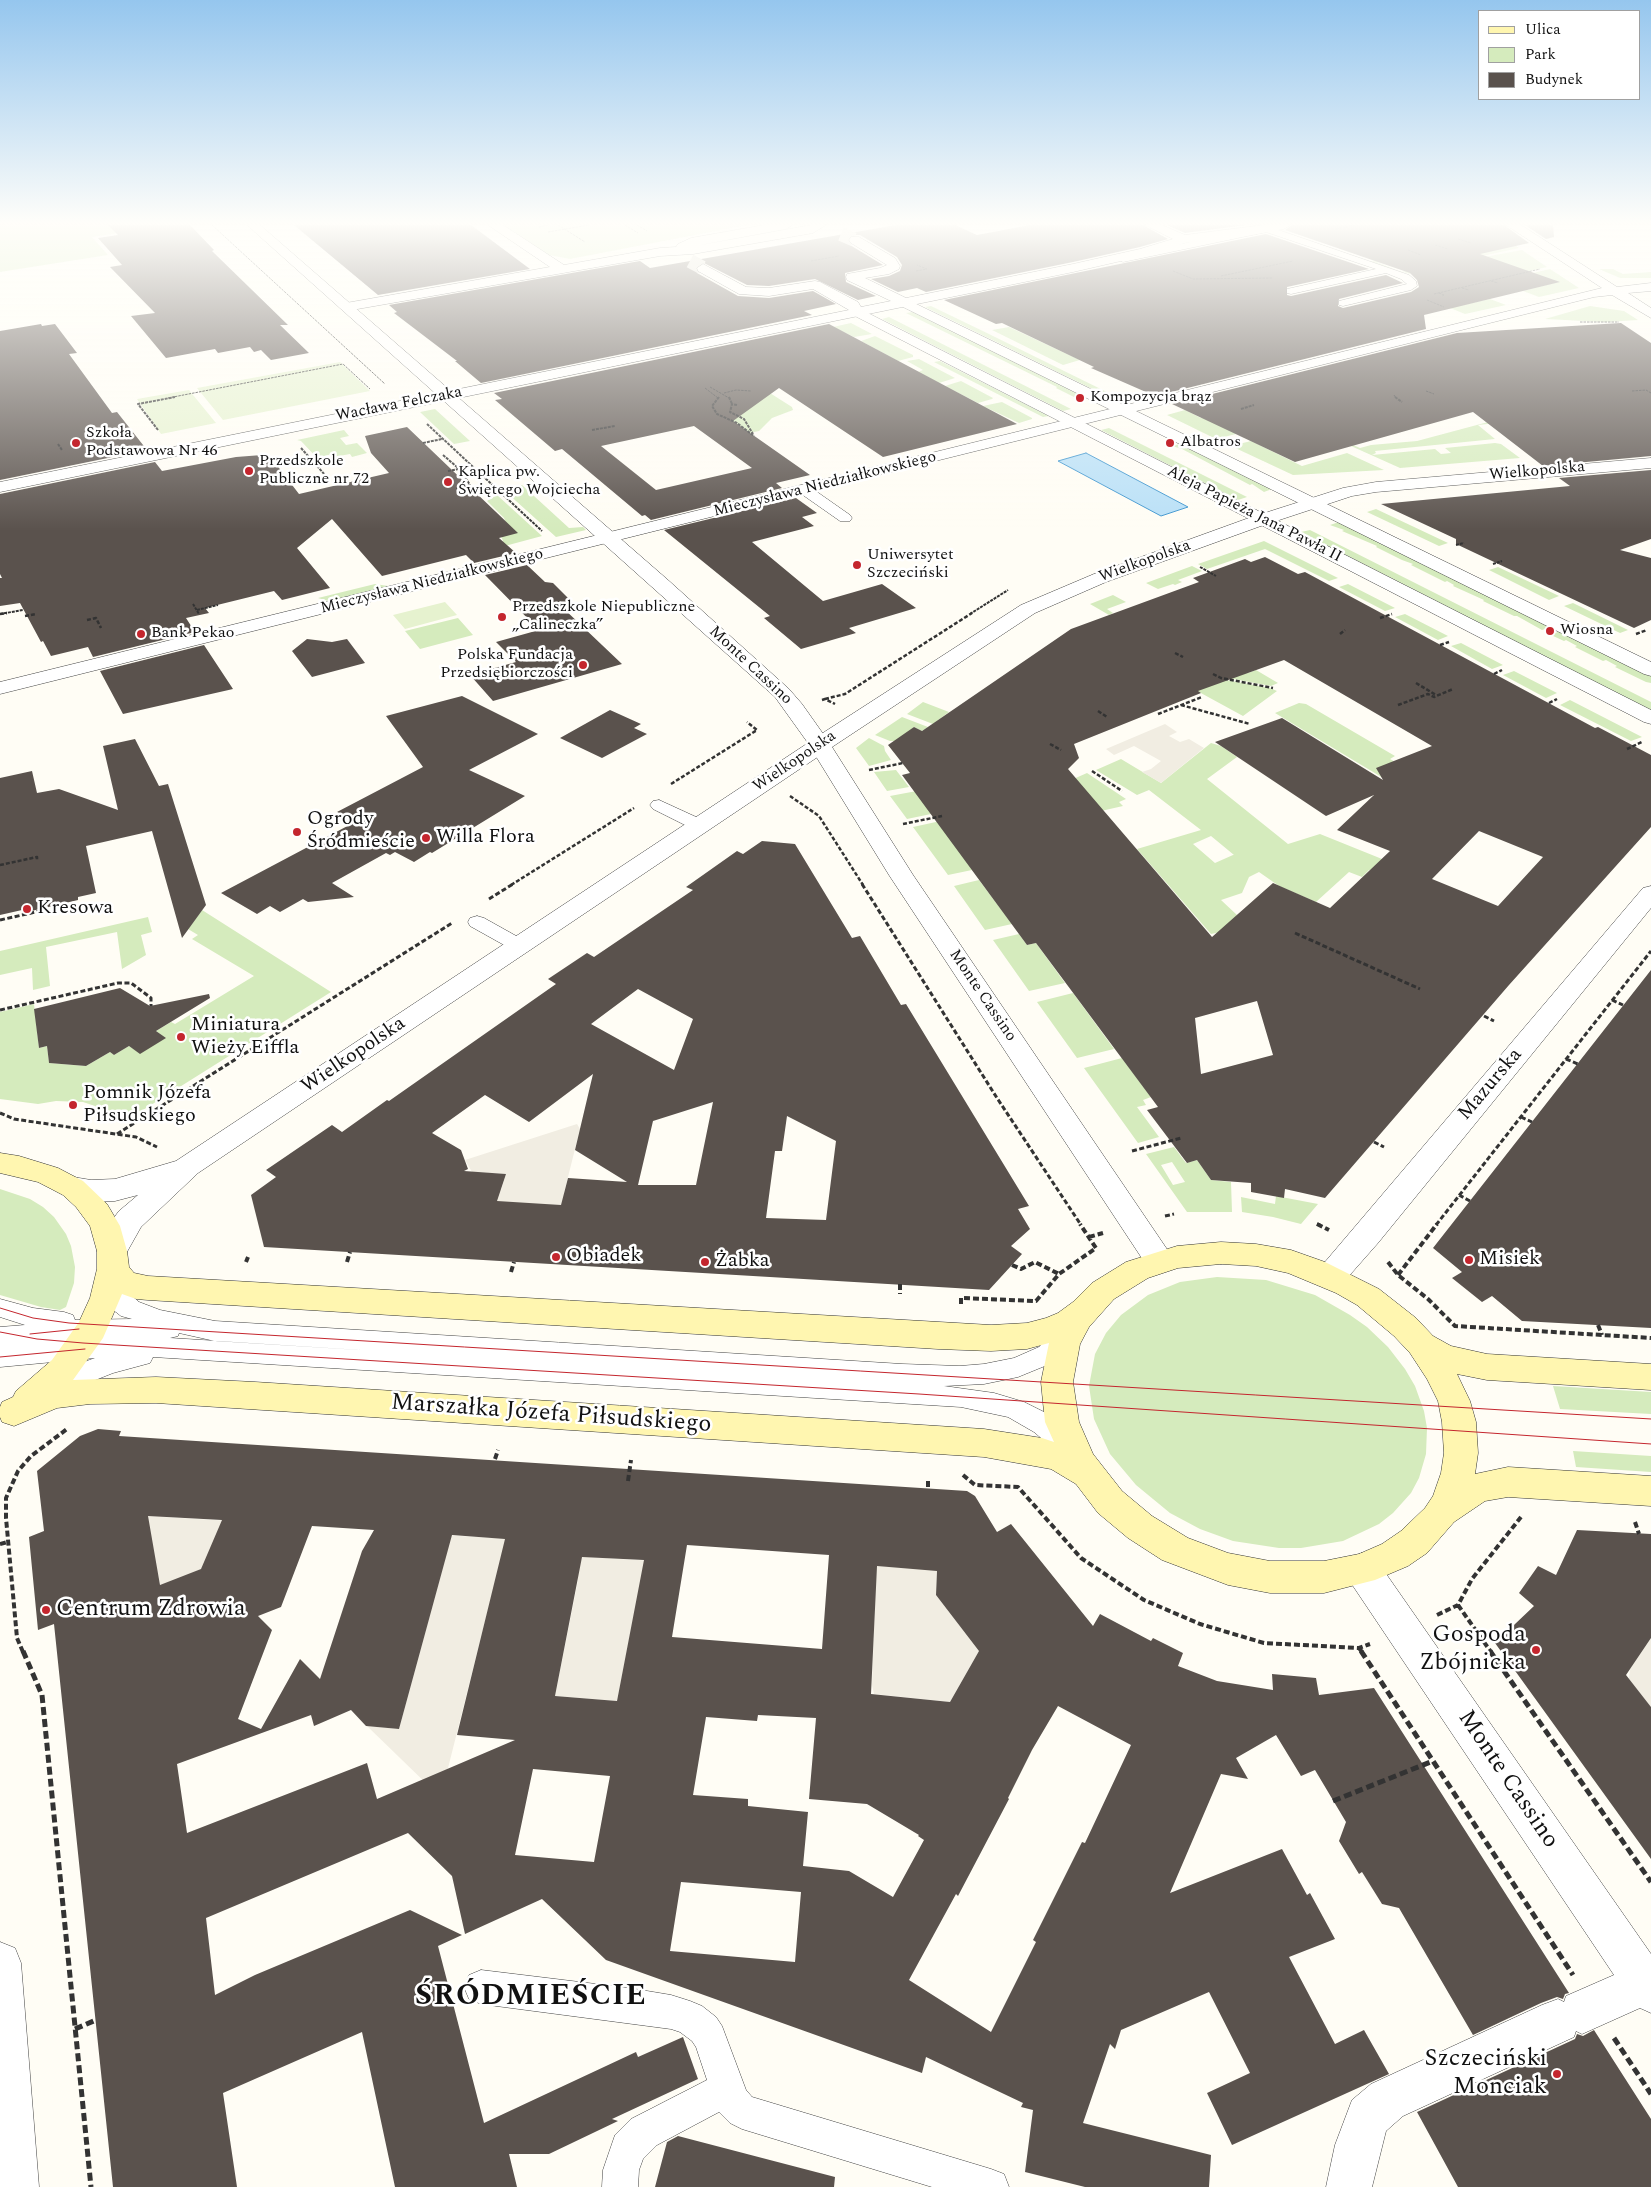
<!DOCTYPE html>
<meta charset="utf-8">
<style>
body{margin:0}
#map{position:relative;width:1651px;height:2187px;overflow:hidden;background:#fffdf5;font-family:Spectral,serif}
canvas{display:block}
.legend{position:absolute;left:1478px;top:10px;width:162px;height:90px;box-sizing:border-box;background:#fff;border:1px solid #a0a0a0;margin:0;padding:6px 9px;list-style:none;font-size:15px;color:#111}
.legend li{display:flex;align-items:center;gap:10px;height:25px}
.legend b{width:25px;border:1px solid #a0a0a0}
</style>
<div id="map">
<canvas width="1651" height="2187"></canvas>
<ul class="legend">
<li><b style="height:6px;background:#fff6b0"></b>Ulica</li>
<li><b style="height:14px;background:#d5ebbd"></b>Park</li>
<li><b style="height:14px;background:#5a524d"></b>Budynek</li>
</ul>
</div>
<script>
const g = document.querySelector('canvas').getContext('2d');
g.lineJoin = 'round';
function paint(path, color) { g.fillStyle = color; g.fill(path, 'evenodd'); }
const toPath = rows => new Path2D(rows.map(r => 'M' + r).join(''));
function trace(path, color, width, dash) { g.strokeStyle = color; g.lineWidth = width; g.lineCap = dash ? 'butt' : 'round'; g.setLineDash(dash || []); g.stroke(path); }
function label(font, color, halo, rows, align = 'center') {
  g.font = font + ' Spectral,serif'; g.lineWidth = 5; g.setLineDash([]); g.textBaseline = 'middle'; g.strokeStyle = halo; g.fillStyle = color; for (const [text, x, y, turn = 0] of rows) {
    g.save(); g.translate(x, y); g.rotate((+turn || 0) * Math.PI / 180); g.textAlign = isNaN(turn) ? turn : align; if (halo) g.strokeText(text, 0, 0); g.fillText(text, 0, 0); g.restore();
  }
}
const green = toPath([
 [0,225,127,225,132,231,92,237,108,255,0,272],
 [504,225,747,225,570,259,549,255],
 [1500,235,1519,248,1446,264,1522,250,1547,267,1463,286,1421,272,1410,274,1368,262,1387,257,1391,259,1377,262,1401,272,1426,266],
 [1550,269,1579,288,1539,297,1523,291,1558,282,1533,273],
 [1599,269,1613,269,1623,274,1651,272,1651,278,1620,278],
 [1490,299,1506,305,1465,314,1450,308],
 [931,306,989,334,1119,398,1113,399,925,307],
 [1590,306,1624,311,1638,320,1605,322,1545,319],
 [913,312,1081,395,1074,397,1056,388,1057,387,906,313],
 [889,317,1071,409,1063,411,882,319],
 [851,323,872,334,854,337,833,327],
 [1009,327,1080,360,1063,365,992,330],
 [875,336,913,355,913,357,898,361,861,341],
 [919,359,955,378,939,383,918,372,923,370,907,361],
 [940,361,1043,413,1049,416,1043,417,934,362],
 [961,381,993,398,992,399,978,403,945,386],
 [762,388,792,407,793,410,772,418,759,431,740,435,710,400],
 [1002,402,1032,418,1032,419,1019,423,983,406],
 [1544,407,1497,423,1478,425,1495,439,1375,451,1376,453,1372,455,1435,449,1441,454,1451,453,1445,448,1495,443,1501,444,1520,458,1400,468,1293,420,1299,421,1360,448,1371,445,1417,441],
 [435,409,470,441,454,444,420,412],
 [1185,410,1201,418,1208,416,1236,434,1216,439,1167,415],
 [1109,428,1247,497,1238,500,1101,430],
 [344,430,349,436,340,438,346,445,357,443,367,453,352,457,350,454,334,457,332,454,317,458,301,441,297,440],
 [1251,441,1302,466,1347,453,1384,470,1293,475,1231,446],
 [1180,444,1272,489,1264,492,1252,484,1250,485,1182,449,1172,446],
 [522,485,569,528,583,527,586,530,556,537,506,492],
 [497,495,542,536,490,550,503,541,501,536,507,525,504,518,487,501],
 [1376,509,1448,543,1439,546,1367,512],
 [1339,522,1551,627,1542,630,1517,616,1514,616,1483,601,1484,600,1453,586,1454,585,1447,581,1445,582,1411,565,1413,564,1402,560,1376,547,1377,546,1342,531,1344,530,1330,525],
 [1310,530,1651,702,1651,711,1301,532],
 [1264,541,1338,578,1329,581,1265,549,1207,569,1198,564],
 [1192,566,1202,571,1178,580,1182,582,1175,585,1173,584,1158,589,1146,583],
 [1498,567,1557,595,1559,596,1549,600,1489,570],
 [375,584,388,586,328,601,318,598],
 [1348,584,1395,608,1385,611,1339,587],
 [1113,595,1126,602,1107,609,1113,613,1109,615,1090,604],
 [1573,603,1628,630,1620,633,1564,606],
 [1405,614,1448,636,1438,640,1395,617],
 [458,618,473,635,420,649,405,631],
 [1560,631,1651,676,1651,683,1646,682,1615,667,1617,666,1606,660,1603,661,1575,647,1577,646,1566,640,1564,641,1551,635],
 [1461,643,1503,665,1492,669,1451,646],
 [1256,670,1278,683,1271,686,1223,677,1243,671,1248,673],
 [1514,671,1557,693,1546,698,1503,675],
 [1220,679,1270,688,1277,691,1243,716,1188,686],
 [1570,700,1642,737,1631,741,1560,705],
 [923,702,949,712,933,724,907,714],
 [1299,703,1306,704,1395,756,1390,759,1411,771,1403,790,1275,713],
 [902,717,928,727,922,731,914,727,898,741,890,741,875,735],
 [869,738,884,746,885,751,891,760,869,766,856,748],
 [1211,743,1221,746,1237,757,1207,779,1288,844,1320,834,1387,861,1376,872,1369,870,1362,877,1349,872,1316,902,1279,886,1259,872,1249,877,1242,893,1221,900,1237,915,1230,930,1211,934,1137,849,1201,830,1149,790,1137,795,1096,770,1121,759,1161,783],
 [1211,836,1234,855,1233,855,1215,863,1193,844],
 [896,770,909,787,887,791,874,772],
 [1087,773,1126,799,1119,802,1123,806,1101,811,1062,784],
 [922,790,931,814,907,819,890,796],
 [945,820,972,870,948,875,913,827],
 [979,880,1012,924,985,930,954,886],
 [202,910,331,992,135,1115,101,1112,95,1106,83,1102,56,1101,38,1104,0,1099,0,1012,34,1004,39,1048,47,1046,49,1063,86,1066,110,1052,114,1055,129,1046,140,1053,165,1038,156,1031,171,1022,175,1024,254,976,192,939,198,935,188,929],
 [148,917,152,932,141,935,146,955,122,969,117,932,46,947,50,986,33,990,32,968,0,975,0,951],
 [1019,934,1027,945,1036,943,1065,983,1029,991,993,940],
 [1073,993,1114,1049,1077,1058,1037,1002],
 [1122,1058,1151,1097,1143,1100,1146,1105,1137,1107,1159,1137,1138,1143,1084,1068],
 [1174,1147,1186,1163,1197,1160,1211,1180,1231,1182,1232,1212,1187,1212,1146,1154],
 [1172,1162,1185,1182,1173,1185,1161,1165],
 [0,1189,30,1199,43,1207,54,1217,66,1234,71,1246,75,1267,74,1283,66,1307,60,1310,41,1307,0,1295],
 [1276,1196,1318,1204,1301,1224,1273,1217,1242,1212,1241,1197,1275,1204],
 [1217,1277,1266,1280,1315,1295,1350,1315,1367,1327,1388,1347,1405,1369,1415,1386,1424,1411,1427,1428,1426,1454,1419,1478,1411,1493,1393,1513,1379,1524,1343,1541,1301,1548,1279,1548,1233,1541,1200,1529,1170,1513,1136,1485,1110,1454,1094,1419,1089,1386,1095,1354,1106,1333,1121,1315,1148,1295,1180,1282],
 [1553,1386,1651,1392,1651,1414,1560,1409],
 [1573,1451,1651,1456,1651,1472,1576,1467]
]);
const pitch = toPath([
 [340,362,370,391,223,420,197,388],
 [189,390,216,423,161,434,137,399],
 [445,602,457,615,405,629,393,615]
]);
const plaza = toPath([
 [1165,724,1177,732,1169,736,1180,742,1189,739,1204,748,1161,783,1142,772,1151,769,1161,761,1134,746,1114,755,1106,749],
 [577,1124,580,1129,564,1193,569,1208,488,1204,494,1189,501,1190,506,1174,472,1172,465,1160],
 [153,1510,164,1517,265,1523,203,1568,161,1588,158,1574,138,1528],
 [444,1535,512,1539,500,1562,446,1776,433,1790,367,1726,399,1729,445,1560],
 [573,1556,653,1561,634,1615,617,1701,555,1696,578,1580],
 [866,1565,937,1570,936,1595,968,1636,983,1644,950,1702,874,1694,872,1685,875,1600],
 [1651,1638,1651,1707,1629,1679,1630,1669]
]);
const water = toPath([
 [1086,453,1188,507,1161,516,1058,461,1086,453]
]);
const building = toPath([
 [108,225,190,225,214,250,212,251,288,325,280,325,309,353,271,360,261,350,254,352,250,347,218,353,215,349,166,358,131,316,155,313,110,267,122,265,98,238,118,235],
 [294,225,471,225,530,269,378,295],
 [896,225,955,225,977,235,1030,225,1143,225,1168,239,1140,247,1073,262,926,292,917,288,898,292,871,279,889,276,900,271,902,265,897,257,860,235,851,235,847,239,850,245,883,265,845,273,846,282,876,296,858,300,815,279,769,286,747,285,702,262,695,267,697,273,738,296,769,298,813,291,836,304,804,311,812,315,481,383,455,361,457,361,394,313,397,312,389,305,640,261,650,268],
 [1167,225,1246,225,1185,233],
 [1292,225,1504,225,1529,243,1480,254,1560,282,1424,315,1426,329,1155,396,1091,368,1094,367,1002,323,996,324,944,300,1266,234,1369,269,1287,287,1287,295,1291,296,1386,275,1403,283,1339,299,1338,306,1343,308,1411,292,1419,287,1417,280,1410,273,1285,230],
 [1525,225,1553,225,1554,237,1546,239],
 [1621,323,1651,343,1651,456,1543,466,1473,412,1295,462,1172,404,1457,333],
 [41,324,42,326,55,324,77,353,69,354,112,413,117,412,147,450,0,480,0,331],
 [829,324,1017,424,883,457,779,388,733,421,810,475,776,483,782,488,651,520,645,515,642,516,562,449,555,451,495,400,502,399,494,393],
 [694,426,752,468,656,490,601,446],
 [407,427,518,533,499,538,516,553,474,563,466,555,382,576,332,519,297,548,330,588,282,600,274,591,205,608,209,613,186,618,195,632,93,657,88,647,51,656,43,641,41,642,20,603,0,606,0,578,2,578,0,574,0,494,155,462,162,471,236,457,262,455,269,463,276,464,299,494,389,473,371,453,365,436],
 [1651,470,1651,539,1620,550,1651,558,1651,620,1634,628,1456,544,1456,539,1381,504,1570,486,1559,478],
 [796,498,817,513,802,517,814,526,752,542,823,601,882,584,916,608,849,628,856,633,801,649,764,618,770,616,664,530],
 [1265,557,1298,574,1305,572,1595,728,1598,727,1651,755,1651,827,1509,985,1325,1198,1285,1189,1284,1198,1251,1192,1251,1183,1211,1180,1197,1160,1187,1163,1147,1110,1158,1107,1036,943,1027,945,902,775,910,773,888,745,914,727,922,731,1071,629,1199,582,1193,578,1245,559,1251,562],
 [1284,660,1432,746,1376,768,1383,780,1282,718,1215,742,1326,816,1374,795,1337,830,1390,851,1330,908,1273,883,1212,937,1068,769,1079,758,1074,744,1201,693,1198,691],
 [1479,831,1543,857,1498,906,1432,879],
 [1257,1001,1273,1055,1201,1074,1195,1018],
 [527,565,545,582,553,583,574,604,562,607,622,664,493,701,470,675,516,662,496,642,539,630,485,575],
 [307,639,332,642,347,639,365,663,312,677,292,651],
 [204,645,233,689,123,714,100,671],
 [462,696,538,734,469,770,525,796,432,853,430,852,414,862,395,852,390,855,386,853,332,883,354,897,308,902,303,899,280,912,270,906,257,914,221,893,355,822,337,812,423,767,386,716],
 [610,710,641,724,634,728,647,734,602,758,560,738],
 [135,739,159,786,168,784,206,905,182,938,152,831,86,846,96,893,78,897,78,900,23,913,22,910,0,915,0,778,32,771,37,793,59,789,118,810,103,746],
 [762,841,795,844,852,938,860,936,901,1005,906,1004,1029,1206,1018,1209,1030,1229,1011,1246,1022,1254,989,1290,264,1247,251,1195,276,1177,266,1170,332,1125,342,1132,387,1100,389,1101,556,984,548,979,587,953,594,957,693,890,686,887,737,851,743,854],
 [638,989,693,1019,674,1070,591,1024],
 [593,1074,575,1150,627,1182,568,1178,561,1205,497,1201,506,1174,464,1171,468,1169,461,1150,432,1133,485,1095,529,1122],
 [713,1102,696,1185,638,1185,653,1121],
 [787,1116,836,1141,826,1220,766,1218,775,1151,782,1151],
 [1651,970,1651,1328,1522,1321,1492,1296,1482,1302,1452,1278,1462,1272,1433,1248],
 [120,988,150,1006,209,994,210,998,156,1031,166,1038,140,1054,129,1046,114,1055,110,1052,86,1066,49,1063,47,1046,39,1048,34,1009],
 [98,1429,121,1431,119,1436,967,1491,975,1496,997,1532,1011,1524,1093,1626,1100,1614,1151,1641,1153,1638,1183,1653,1178,1666,1217,1681,1273,1690,1272,1674,1316,1678,1319,1695,1374,1688,1569,1993,1565,1994,1563,1999,1557,1997,1541,2003,1473,2035,1399,1908,1382,1904,1362,1872,1359,1874,1339,1841,1346,1822,1315,1770,1301,1776,1276,1735,1236,1758,1248,1779,1221,1774,1170,1893,1282,1849,1307,1895,1310,1893,1335,1939,1289,1957,1335,2044,1364,2030,1389,2074,1232,2145,1207,2093,1250,2073,1209,1992,1121,2030,1115,2049,1110,2044,1083,2123,1211,2155,1209,2187,1085,2187,1025,2172,1033,2110,1021,2107,1023,2103,926,2057,922,2073,606,1960,542,1899,465,1934,452,1876,408,1833,206,1918,215,1995,255,1975,410,1910,462,1935,438,1946,484,2123,636,2052,638,2057,683,2037,698,2079,612,2119,618,2121,549,2154,509,2154,517,2187,395,2187,362,2032,223,2093,237,2187,113,2187,54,1624,38,1630,29,1537,44,1531,37,1471,80,1436],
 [148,1516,222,1520,201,1569,160,1585],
 [312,1526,374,1530,362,1551,320,1679,300,1659,261,1729,238,1719,272,1630,258,1616,281,1607],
 [452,1535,505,1539,457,1735,515,1740,377,1799,367,1763,187,1833,177,1764,311,1715,314,1726,351,1710,366,1726,399,1729],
 [687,1545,829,1555,822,1649,672,1637],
 [582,1557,644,1560,617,1701,555,1696],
 [877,1566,937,1571,936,1595,979,1651,950,1702,871,1694],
 [1058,1706,1131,1745,1085,1843,1082,1842,1033,1940,1036,1942,991,2032,909,1980,956,1894,958,1896,1009,1799,1008,1798,1032,1750],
 [758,1715,816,1718,809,1799,867,1804,919,1835,918,1836,924,1840,893,1897,849,1871,803,1866,808,1812,748,1806,748,1799,693,1795,706,1717,757,1721],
 [533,1769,610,1776,594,1862,515,1855],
 [681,1882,801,1892,795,1962,670,1951],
 [1577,1530,1651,1534,1651,1638,1626,1675,1651,1707,1651,1859,1495,1643,1534,1606,1519,1593,1538,1566,1556,1575],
 [1594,2030,1651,2119,1651,2187,1458,2187,1417,2112,1575,2039,1577,2034,1583,2036],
 [678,2136,835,2177,834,2187,655,2187,667,2142]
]);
const minorTunnel = toPath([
 [841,234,855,240],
 [690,261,703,268]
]);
const pathFar5 = toPath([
 [212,225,385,384],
 [558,225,585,242],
 [625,225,638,233],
 [637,225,647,231],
 [539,227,548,225],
 [1336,229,1355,225],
 [548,232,589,225],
 [1458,239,1471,243],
 [1435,245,1448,249],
 [1408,250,1421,255],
 [811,261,839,256],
 [916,271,927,269,917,265],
 [1173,271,1193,279,1273,278],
 [1221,276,1293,261],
 [1491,281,1498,283],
 [1462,288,1469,290],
 [1439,293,1444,295,1442,296],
 [1434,294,1540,269],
 [1427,300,1444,307],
 [1580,322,1619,322],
 [710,387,729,398],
 [705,388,718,398],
 [1426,391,1434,394],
 [1632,391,1646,390,1651,393],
 [724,393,736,390,751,391],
 [1394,395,1396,398],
 [168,398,343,364,370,389]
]);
const pathFar4 = toPath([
 [719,397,712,406,717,414,737,423,754,436],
 [729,397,732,404],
 [1395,397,1402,402],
 [737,405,732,404,730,412,744,419,753,434],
 [1241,409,1254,405],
 [427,424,542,531],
 [158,430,138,404,175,397],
 [592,430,615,426],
 [423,443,442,439],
 [58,444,62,450],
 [301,448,325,475,323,476],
 [443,455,457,467],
 [457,467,463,467,465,469,461,471,457,467],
 [448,471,459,469],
 [461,471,470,485,457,488,461,492],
 [1456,545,1464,543],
 [1493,564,1502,561],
 [1200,567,1216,576],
 [193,604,199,614],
 [197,610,218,605],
 [0,614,23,610],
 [970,614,1008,590]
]);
const pathFar3 = toPath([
 [0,614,7,613],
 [25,616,36,614],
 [1380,618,1392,614],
 [87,620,96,618,101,628],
 [1340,634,1345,630],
 [1636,634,1647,630],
 [1440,645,1449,642],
 [1175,653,1183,657],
 [1213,674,1221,678,1273,688],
 [1494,674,1502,670],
 [1416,683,1436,695],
 [825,699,845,694,972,613],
 [822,700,825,699,835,704],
 [1549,703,1557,699],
 [1181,705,1250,724],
 [1398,705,1428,694,1434,697,1453,689],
 [1098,711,1107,717],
 [1158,714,1202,697],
 [1050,744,1061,750],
 [1627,749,1642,742],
 [869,770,903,763],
 [1092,771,1122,791],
 [671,784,757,730,747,722],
 [790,796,819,816,863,885],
 [903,824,942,816],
 [0,865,37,857,37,860],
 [511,885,634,808]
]);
const pathFar2 = toPath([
 [862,884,997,1098,1081,1225],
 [489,899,513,884],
 [0,920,49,909,49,907],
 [1295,933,1420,989],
 [1612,1000,1623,1005],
 [0,1010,118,983,131,983,151,998,151,1006],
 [1484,1016,1494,1021],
 [1566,1059,1578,1064],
 [0,1113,14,1119,136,1137,157,1147],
 [1521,1117,1532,1122],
 [117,1134,452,923],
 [1374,1142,1384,1147],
 [1132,1151,1181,1138],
 [1459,1195,1470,1201],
 [1165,1216,1174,1214],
 [1317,1224,1320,1225],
 [1436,1225,1651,951]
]);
const pathFar1 = toPath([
 [1317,1224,1329,1230],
 [1089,1237,1103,1233],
 [246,1262,248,1257],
 [347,1262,350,1252],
 [1388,1262,1398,1275,1428,1299,1455,1326,1651,1338],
 [1012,1265,1021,1269,1035,1262,1059,1274],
 [511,1272,514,1262],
 [1398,1275,1437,1224],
 [900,1284,900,1294],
 [961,1304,961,1298,1036,1301,1059,1274,1096,1248,1080,1224],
 [1598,1325,1602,1335],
 [495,1459,498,1450],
 [963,1475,975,1485,1018,1487,1081,1558,1144,1600,1200,1624,1264,1643,1359,1648,1370,1644],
 [628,1481,631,1460],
 [928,1481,928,1489],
 [1635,1522,1639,1534],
 [0,1544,8,1542],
 [1458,1605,1491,1652],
 [1437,1615,1458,1605,1472,1579,1521,1517],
 [1359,1648,1362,1652],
 [23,1652,17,1638,6,1518,6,1498,18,1471,31,1456,67,1429]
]);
const path = toPath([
 [23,1651,42,1695,91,2187],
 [1361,1651,1573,1975],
 [1490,1651,1651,1882],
 [1333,1801,1433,1761],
 [75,2029,96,2020],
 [1614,2038,1651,2094]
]);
const service = toPath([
 [1267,226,1409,275,1416,281,1417,286,1411,290,1343,306,1339,305,1339,301,1407,284,1401,279,1386,273,1291,294,1287,293,1287,289,1376,269,1266,232,1123,262,1118,259,1123,256,1267,226],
 [805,486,810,487,850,515,852,518,850,521,840,521,800,493,799,490,805,486],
 [659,800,707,822,710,826,707,830,701,831,695,830,653,809,650,805,653,801,659,800],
 [477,916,484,918,527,942,530,946,527,950,520,952,513,950,470,926,468,922,470,918,477,916],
 [111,1270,119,1273,125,1290,139,1302,160,1310,215,1321,902,1364,960,1366,984,1364,1014,1358,1039,1347,1058,1328,1067,1325,1076,1328,1079,1335,1076,1342,1057,1361,1018,1377,984,1384,944,1386,994,1393,1024,1402,1052,1416,1077,1437,1081,1445,1077,1453,1068,1456,1059,1453,1034,1432,1008,1417,961,1407,153,1357,150,1363,113,1373,50,1398,41,1395,37,1388,41,1381,65,1369,95,1358,0,1367,0,1347,58,1341,0,1347,0,1327,25,1325,0,1317,0,1299,33,1308,64,1312,73,1315,75,1320,132,1319,121,1316,112,1309,102,1293,99,1279,103,1273,111,1270],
 [179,1333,215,1341,392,1352,170,1338,178,1336,179,1333],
 [481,1970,629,1988,671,1995,690,2001,702,2006,716,2017,722,2026,746,2090,752,2097,991,2169,1004,2174,1009,2187,932,2187,742,2129,730,2123,719,2112,657,2145,643,2159,639,2170,638,2187,602,2187,603,2170,615,2135,631,2119,707,2080,696,2047,692,2041,680,2032,671,2029,481,2004,469,1999,464,1987,469,1975,481,1970]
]);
const minor = toPath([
 [488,225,503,225,564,265,660,248,676,247,678,244,691,238,764,225,792,225,786,229,695,246,811,225,826,225,813,233,693,254,660,256,346,311,339,307,346,303,550,267,488,225],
 [1145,225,1162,225,1185,235,1263,225,1290,225,1284,229,1240,237,1185,243,1147,255,1073,272,0,492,0,482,849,310,813,289,769,296,739,294,698,271,697,268,703,264,746,287,769,288,815,281,820,282,858,302,861,307,891,301,847,280,846,277,847,274,880,268,887,265,851,243,849,240,851,237,859,237,895,258,900,266,899,269,889,274,865,278,906,298,1073,264,1140,249,1173,239,1145,225],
 [1506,225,1521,225,1617,287,1651,283,1651,291,1628,293,1651,308,1651,318,1612,295,1594,297,0,694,0,682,1602,288,1506,225],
 [1651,458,1651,468,1376,492,1352,496,1258,527,1106,582,1035,613,832,747,913,875,1175,1261,1171,1269,1160,1273,1149,1269,889,875,809,745,812,740,1021,605,1094,574,1246,519,1343,488,1376,482,1651,458],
 [1651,886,1651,908,1378,1243,1341,1285,1330,1289,1319,1285,1315,1277,1319,1269,1643,888,1651,886],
 [1362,1553,1375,1558,1651,1954,1651,2013,1640,2008,1582,2034,1576,2031,1574,2037,1403,2116,1386,2131,1372,2187,1326,2187,1335,2145,1352,2100,1371,2084,1542,2005,1558,1999,1564,2002,1566,1996,1614,1975,1349,1580,1344,1569,1349,1558,1362,1553],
 [0,1942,15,1948,21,1963,39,2187,0,2187,0,1942]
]);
const tertiary = toPath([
 [247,225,260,225,668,580,789,689,802,704,831,745,828,750,198,1173,141,1227,123,1259,112,1262,101,1259,97,1251,110,1223,119,1211,138,1195,115,1201,91,1202,73,1199,63,1195,58,1188,63,1181,73,1177,91,1180,115,1179,176,1161,808,743,775,697,247,225],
 [904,298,1651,662,1651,676,1644,674,899,305,897,302,904,298],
 [858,308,1651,710,1651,724,1644,722,853,315,851,312,853,309,858,308]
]);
const secondary = toPath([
 [0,1153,19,1156,58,1168,83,1181,107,1204,120,1226,127,1251,129,1267,134,1273,148,1276,991,1325,1027,1323,1046,1318,1058,1313,1073,1302,1092,1283,1126,1262,1177,1246,1221,1242,1256,1244,1291,1250,1325,1262,1379,1289,1416,1318,1433,1336,1451,1346,1487,1354,1651,1364,1651,1390,1487,1380,1457,1374,1470,1401,1476,1422,1478,1453,1475,1474,1508,1467,1651,1476,1651,1506,1508,1497,1485,1501,1454,1522,1427,1553,1408,1566,1375,1580,1324,1593,1270,1593,1228,1585,1162,1560,1128,1538,1098,1513,1076,1484,1051,1469,984,1457,156,1403,90,1404,57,1408,14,1426,2,1422,0,1417,0,1407,2,1402,13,1397,16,1391,52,1360,79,1322,90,1298,97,1269,97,1251,90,1226,76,1207,63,1195,38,1182,0,1173,0,1153],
 [1221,1264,1256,1266,1288,1273,1336,1293,1357,1305,1394,1336,1410,1353,1427,1379,1438,1401,1442,1422,1444,1453,1441,1473,1433,1496,1425,1508,1401,1531,1382,1544,1359,1554,1324,1561,1270,1561,1228,1553,1188,1538,1152,1516,1122,1491,1093,1454,1079,1422,1073,1382,1080,1344,1089,1327,1114,1299,1148,1278,1178,1268,1221,1264],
 [122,1294,136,1299,148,1300,938,1349,991,1351,1027,1349,1049,1343,1041,1382,1045,1422,1054,1442,1042,1438,984,1429,255,1382,156,1377,73,1380,103,1338,122,1294]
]);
const tram = toPath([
 [0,1308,33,1318,69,1323,1651,1419],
 [0,1332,37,1339,83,1343,919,1394,1651,1444],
 [30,1334,79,1329],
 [0,1357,85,1349]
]);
const markers = [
 [1080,398,5,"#c4262e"],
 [76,443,5,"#c4262e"],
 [1170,443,5,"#c4262e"],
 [249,471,5,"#c4262e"],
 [448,482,5,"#c4262e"],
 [857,565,5,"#c4262e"],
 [502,617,5,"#c4262e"],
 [1550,631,5,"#c4262e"],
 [141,634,5,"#c4262e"],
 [583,665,5,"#c4262e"],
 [297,832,5,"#c4262e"],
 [426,838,5,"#c4262e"],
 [27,909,5,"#c4262e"],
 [181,1037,5,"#c4262e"],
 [73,1105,5,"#c4262e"],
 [556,1257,5,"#c4262e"],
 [1469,1260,5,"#c4262e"],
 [705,1262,5,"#c4262e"],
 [46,1610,5,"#c4262e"],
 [1536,1650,5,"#c4262e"],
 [1557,2074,5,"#c4262e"]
];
const farPoinames = [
 ["Kompozycja brąz",1090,398],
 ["Szkoła",86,434],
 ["Podstawowa Nr 46",86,452],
 ["Albatros",1180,443],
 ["Przedszkole",259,462],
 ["Publiczne nr 72",259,480],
 ["Kaplica pw.",458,473],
 ["Świętego Wojciecha",458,491],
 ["Uniwersytet",867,556],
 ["Szczeciński",867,574],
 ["Przedszkole Niepubliczne",512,608],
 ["„Calineczka”",512,626],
 ["Wiosna",1560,631],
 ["Bank Pekao",151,634],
 ["Polska Fundacja",573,656,"right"],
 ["Przedsiębiorczości",573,674,"right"]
];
const farStreetnames = [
 ["Wacława Felczaka",399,405,-11],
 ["Wielkopolska",1537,472,-5],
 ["Mieczysława Niedziałkowskiego",825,485,-14],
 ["Aleja Papieża Jana Pawła II",1254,515,27],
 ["Wielkopolska",1145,562,-20],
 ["Mieczysława Niedziałkowskiego",432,582,-14],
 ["Monte Cassino",750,666,43],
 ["Wielkopolska",795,762,-34],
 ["Monte Cassino",982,996,56]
];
const poiNames = [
 ["Ogrody",307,820],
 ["Śródmieście",307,843],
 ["Willa Flora",436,838],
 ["Kresowa",37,909],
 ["Miniatura",191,1026],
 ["Wieży Eiffla",191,1049],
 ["Pomnik Józefa",83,1094],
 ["Piłsudskiego",83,1117],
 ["Obiadek",566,1257],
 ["Misiek",1479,1260],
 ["Żabka",715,1262]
];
const streetNames = [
 ["Wielkopolska",354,1056,-34],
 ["Mazurska",1491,1085,-50]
];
const nearStreetnames = [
 ["Marszałka Józefa Piłsudskiego",551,1415,4],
 ["Monte Cassino",1507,1780,56]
];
const nearPoinames = [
 ["Centrum Zdrowia",56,1610,"left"],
 ["Gospoda",1526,1636],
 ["Zbójnicka",1526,1664],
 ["Szczeciński",1547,2060],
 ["Monciak",1547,2088]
];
const nearDistrictnames = [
 ["ŚRÓDMIEŚCIE",531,1998]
];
paint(green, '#d5ebbd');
paint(pitch, '#e6f2cf');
paint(plaza, '#f1ede2');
paint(water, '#b9e0f7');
trace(water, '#3f96cf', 1);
paint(building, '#5a524d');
trace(minorTunnel, '#dbdad3', 14, [14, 7]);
trace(service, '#444', 1);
trace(minor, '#444', 1);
trace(tertiary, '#444', 1);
trace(secondary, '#333', 1);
trace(pathFar5, '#333', 1, [2.5, 1]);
trace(pathFar4, '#333', 2, [3, 1]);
trace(pathFar3, '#333', 2.5, [4, 2]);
trace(pathFar2, '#333', 3, [5, 2.5]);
trace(pathFar1, '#333', 4, [6, 3]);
trace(path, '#333', 5, [8, 4]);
paint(service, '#fff');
paint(minor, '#fff');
paint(tertiary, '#fff');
paint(secondary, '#fff6b0');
trace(tram, '#c4262e', 1);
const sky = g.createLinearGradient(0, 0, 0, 531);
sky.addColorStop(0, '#95c6ee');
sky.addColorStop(0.42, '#fffefa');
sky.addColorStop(1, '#fffefa00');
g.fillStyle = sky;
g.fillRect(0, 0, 1651, 531);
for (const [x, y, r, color] of markers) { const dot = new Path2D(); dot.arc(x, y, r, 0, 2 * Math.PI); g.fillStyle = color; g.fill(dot); trace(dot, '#fff', 2); }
label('16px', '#111', '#fff', farPoinames, 'left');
label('16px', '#111', '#fff', farStreetnames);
label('20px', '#111', '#fff', poiNames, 'left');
label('20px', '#111', '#fff', streetNames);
label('24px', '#111', '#fff', nearStreetnames);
label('24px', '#111', '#fff', nearPoinames, 'right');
g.letterSpacing = '1px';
label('bold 30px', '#111', '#fff', nearDistrictnames);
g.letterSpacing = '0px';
</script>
